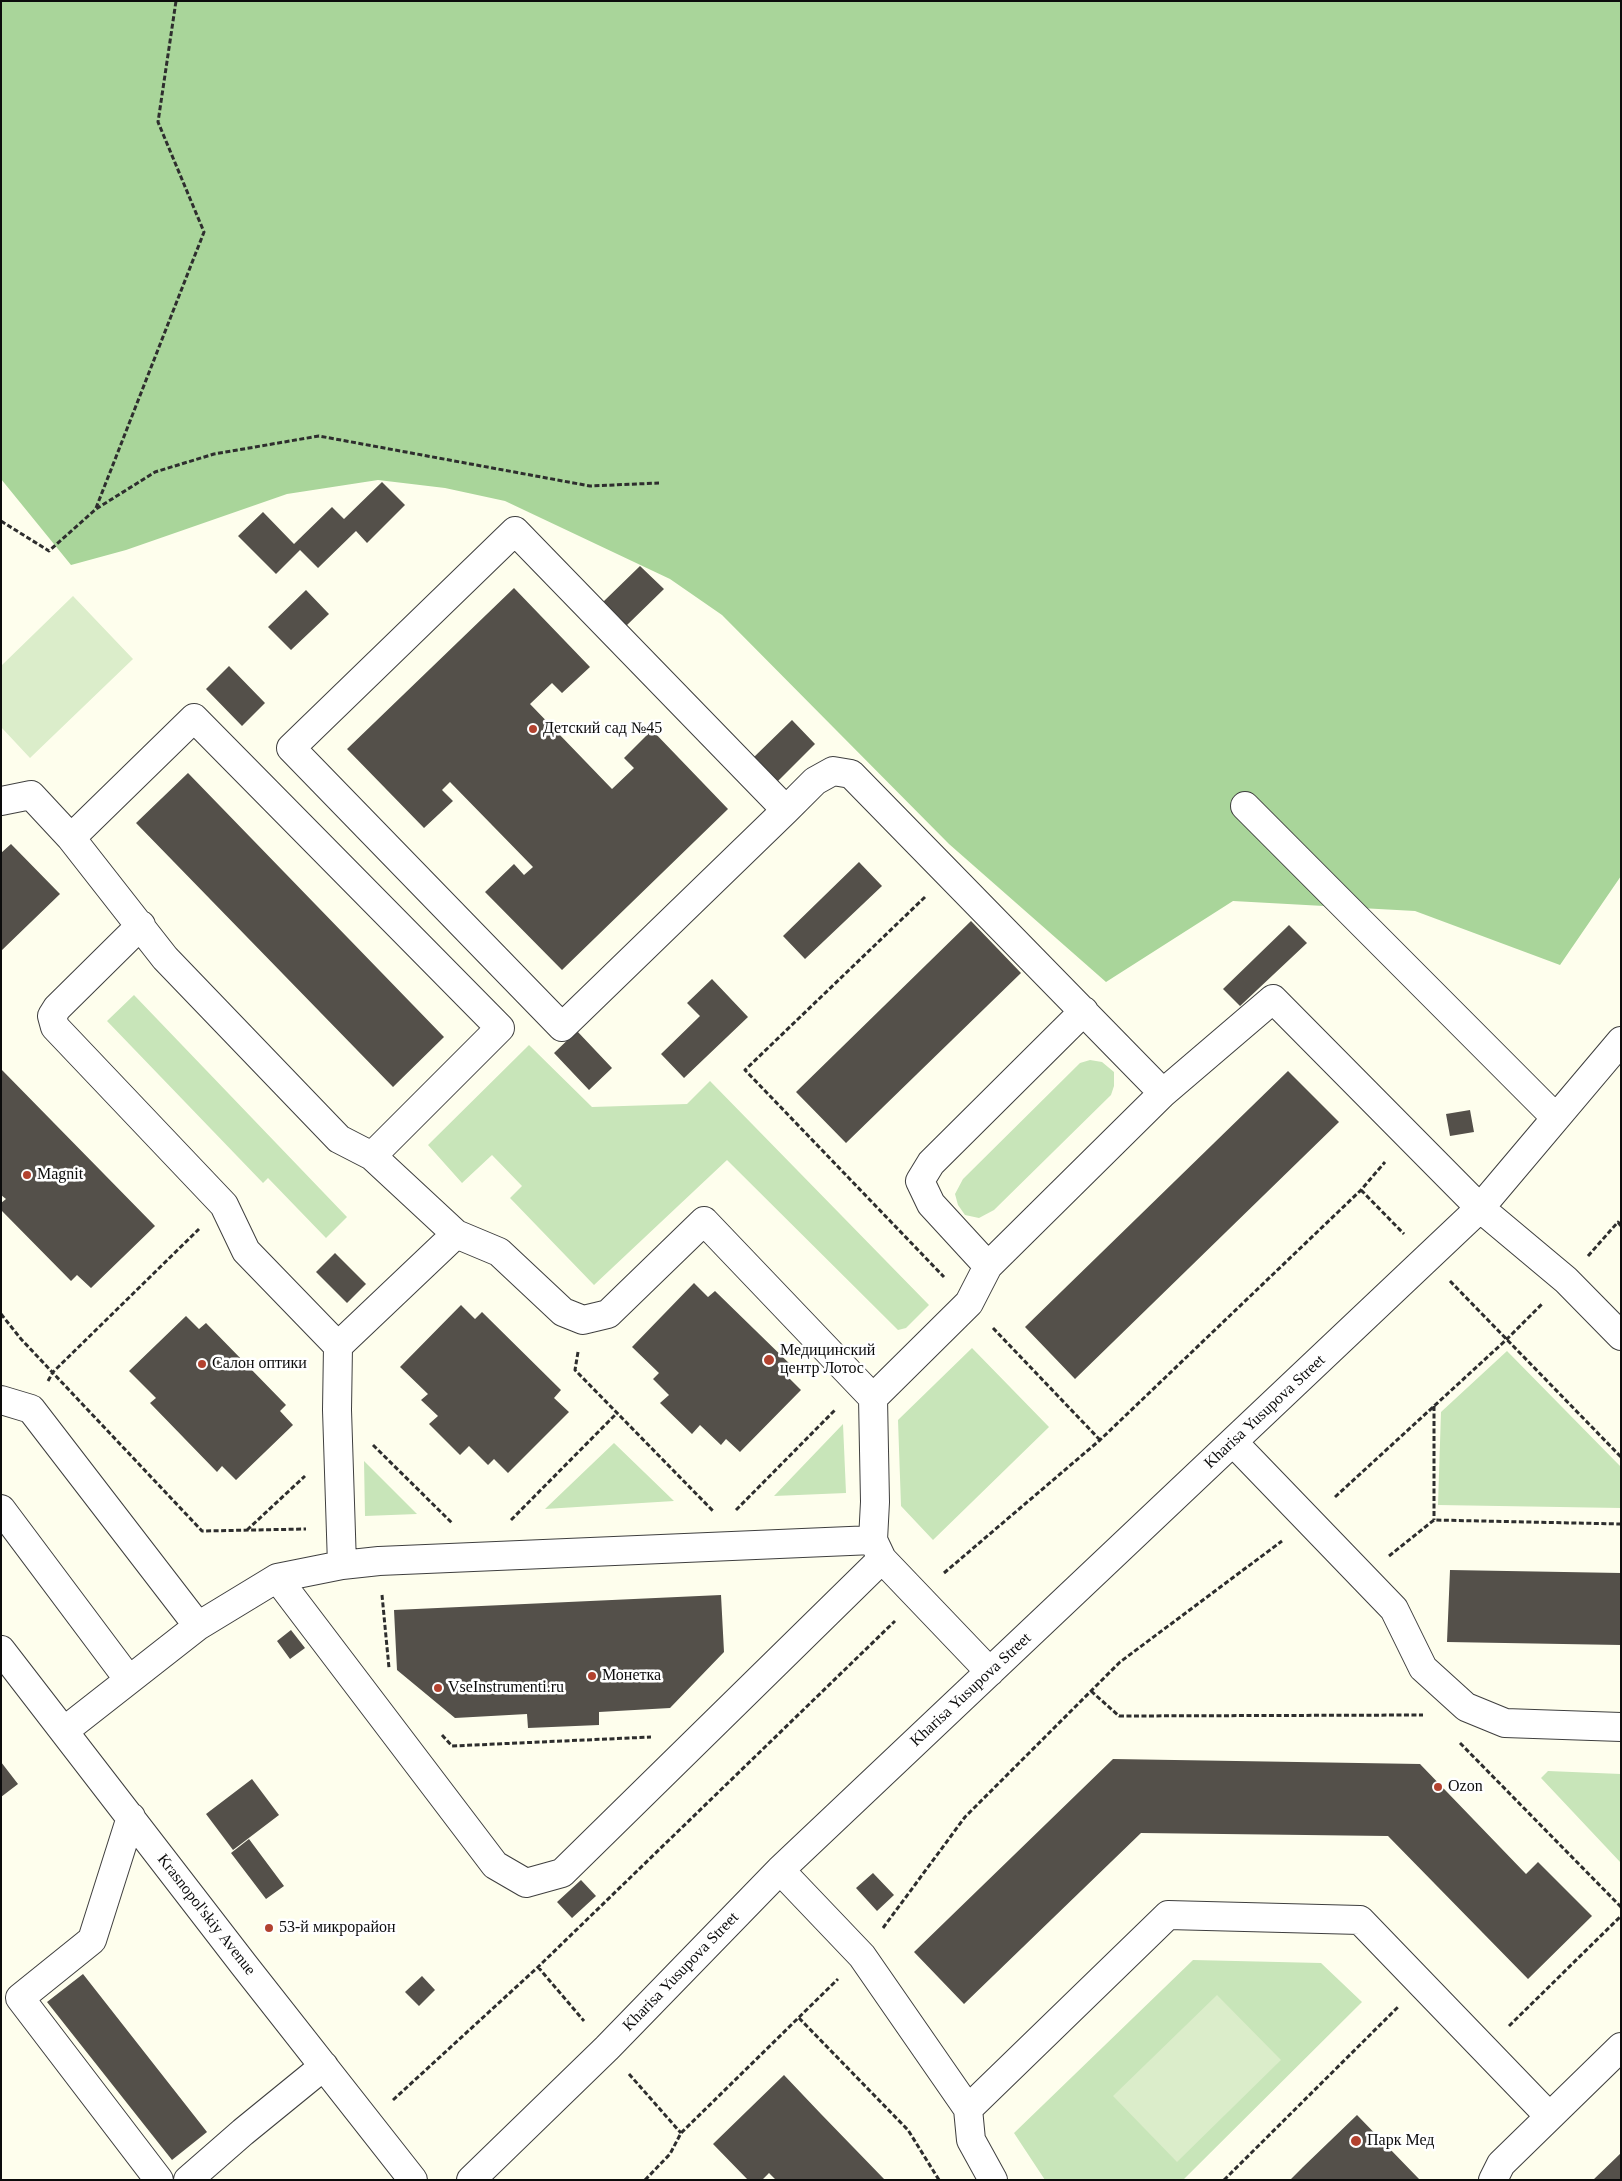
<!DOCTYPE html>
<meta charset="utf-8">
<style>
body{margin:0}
#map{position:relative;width:1622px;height:2181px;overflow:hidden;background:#fefeed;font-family:"Times New Roman",serif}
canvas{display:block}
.frame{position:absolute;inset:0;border:2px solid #0c0c0c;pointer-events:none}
</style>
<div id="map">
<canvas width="1622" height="2181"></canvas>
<div class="frame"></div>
</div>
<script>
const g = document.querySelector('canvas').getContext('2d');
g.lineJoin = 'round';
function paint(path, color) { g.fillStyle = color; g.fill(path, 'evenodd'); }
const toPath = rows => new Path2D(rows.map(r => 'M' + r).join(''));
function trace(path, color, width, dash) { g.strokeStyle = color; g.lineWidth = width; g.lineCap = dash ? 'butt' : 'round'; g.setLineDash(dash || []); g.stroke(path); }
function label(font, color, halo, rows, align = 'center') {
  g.font = font + ' "Times New Roman",serif'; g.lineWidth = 5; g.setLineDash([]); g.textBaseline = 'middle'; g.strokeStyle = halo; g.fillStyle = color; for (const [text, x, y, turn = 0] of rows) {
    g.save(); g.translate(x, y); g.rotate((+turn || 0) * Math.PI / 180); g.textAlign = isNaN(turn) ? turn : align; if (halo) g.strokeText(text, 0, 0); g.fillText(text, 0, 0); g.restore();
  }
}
const green = toPath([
 [134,995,347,1217,326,1238,268,1178,263,1183,107,1021],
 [529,1045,592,1107,687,1104,710,1081,929,1305,906,1328,898,1330,727,1160,594,1285,510,1198,522,1186,492,1155,462,1183,428,1145],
 [1090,1060,1102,1062,1114,1072,1114,1086,1111,1095,994,1210,979,1218,965,1215,958,1205,955,1194,963,1179,1080,1063],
 [972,1348,1049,1427,933,1540,901,1506,898,1420],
 [1507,1351,1621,1467,1621,1508,1438,1505,1441,1412],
 [843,1424,846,1493,774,1496],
 [614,1443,674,1501,545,1509],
 [364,1461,417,1514,365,1516],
 [1548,1771,1621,1774,1621,1863,1541,1778],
 [1193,1960,1321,1963,1362,2002,1183,2180,1045,2180,1014,2133]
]);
const forest = toPath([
 [1,1,1621,1,1621,876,1560,965,1415,911,1233,901,1106,982,949,844,722,615,670,579,505,501,445,488,378,480,287,494,126,550,71,565,1,479]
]);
const pitch = toPath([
 [73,596,133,659,30,758,1,727,1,666],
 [1217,1995,1281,2060,1177,2162,1113,2096]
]);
const building = toPath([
 [382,482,405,505,367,543,356,531,318,568,300,550,276,574,238,536,263,512,294,544,332,507,344,519],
 [640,566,664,589,626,626,603,602],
 [514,588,590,667,562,693,552,683,530,704,612,789,634,768,624,758,652,730,728,809,562,970,485,892,514,864,524,875,533,867,450,782,442,790,453,801,424,828,347,749],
 [306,590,329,614,291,650,268,627],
 [229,666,265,703,242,726,206,689],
 [792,720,815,744,777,782,753,758],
 [188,773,444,1037,393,1087,136,823],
 [11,844,60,894,1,951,1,853],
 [859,862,882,886,805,959,783,936],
 [971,921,1021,973,846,1143,796,1092],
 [1289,925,1307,943,1240,1006,1223,989],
 [712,979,748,1017,684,1078,661,1054,700,1016,687,1003],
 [577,1031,612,1068,589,1090,554,1053],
 [1,1069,155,1226,91,1288,77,1275,71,1281,1,1210,1,1203,6,1199,1,1195],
 [1288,1071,1339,1122,1075,1379,1025,1327],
 [1470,1110,1474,1132,1450,1136,1446,1114],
 [335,1253,366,1284,347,1303,316,1272],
 [694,1283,708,1297,715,1291,794,1368,787,1376,801,1390,740,1452,726,1439,721,1445,700,1425,692,1434,660,1403,669,1395,653,1379,659,1373,632,1347],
 [461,1305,475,1319,482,1312,561,1390,554,1398,569,1412,508,1473,494,1459,488,1465,469,1446,460,1455,429,1424,438,1416,421,1400,428,1394,400,1367],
 [186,1316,199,1329,206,1323,286,1405,280,1411,293,1425,236,1480,222,1466,217,1472,150,1403,156,1398,129,1371],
 [1450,1570,1621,1573,1621,1645,1447,1642],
 [721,1595,724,1652,670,1708,599,1712,599,1725,528,1728,527,1714,455,1718,397,1670,394,1610],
 [291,1630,305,1648,290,1659,277,1641],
 [1113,1759,1420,1764,1526,1874,1538,1862,1592,1916,1528,1979,1388,1836,1141,1833,964,2004,914,1952],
 [1,1762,18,1784,1,1797],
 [252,1779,279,1815,233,1850,206,1814],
 [249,1839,284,1886,266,1899,231,1853],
 [873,1873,894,1895,877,1911,856,1888],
 [581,1880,596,1896,572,1918,557,1902],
 [83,1974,207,2132,172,2160,47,2002],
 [422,1976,435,1990,419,2006,405,1992],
 [784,2075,821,2114,885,2180,776,2180,769,2173,762,2180,748,2180,713,2144],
 [1357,2115,1420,2180,1290,2180,1303,2167],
 [1621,2153,1621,2180,1593,2180]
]);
const path = toPath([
 [96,508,204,232,158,122,176,1],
 [1,521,49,551,96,509,155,472,214,454,319,436,590,486,659,483],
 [925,897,745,1070,944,1277],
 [1361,1190,1404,1234],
 [1588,1256,1618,1222,1621,1226],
 [1450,1281,1621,1457],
 [1,1314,21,1339,202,1531,306,1529],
 [993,1328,1100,1440],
 [578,1352,575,1370,714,1512],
 [48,1381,53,1372,199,1229],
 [1434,1406,1434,1520],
 [373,1445,452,1523],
 [1335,1497,1506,1340,1542,1304],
 [736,1510,836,1409],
 [511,1520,617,1413],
 [247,1530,305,1476],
 [1389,1556,1434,1520,1621,1524],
 [944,1573,1100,1440,1361,1190,1385,1162],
 [382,1595,389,1668],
 [1091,1691,1119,1716,1423,1715],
 [442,1735,452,1746,651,1737],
 [1460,1743,1621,1907],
 [883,1928,965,1817,1120,1662,1282,1541],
 [538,1967,584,2021],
 [799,2018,908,2130,939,2180],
 [1509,2026,1621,1916],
 [629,2074,681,2133],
 [393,2100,538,1967,895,1621],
 [645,2180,670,2154,681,2133,838,1979],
 [1224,2180,1398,2007]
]);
const minor = toPath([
 [1,801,31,795,71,838,165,958,339,1139,372,1156,456,1234,499,1252,563,1312,583,1320,608,1314,704,1221,873,1398],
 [1245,806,1556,1118],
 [786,810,515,531,291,748,562,1027,786,810,815,781,833,771,851,774,1163,1093],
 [71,838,194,718,500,1028,372,1156],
 [141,925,57,1008,52,1016,55,1027,224,1205,246,1251,338,1346,456,1234],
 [988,1266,931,1204,920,1181,931,1163,1084,1011],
 [338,1346,337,1410,342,1565],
 [1,1400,31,1409,198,1626],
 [1233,1442,1394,1609,1423,1668,1466,1707,1505,1723,1621,1727],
 [1,1509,129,1680],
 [277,1578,495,1865,526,1883,562,1873,882,1559],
 [1,1650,244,1965,413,2180],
 [990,1672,882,1559,873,1540,875,1502,873,1398,969,1303,988,1266,1163,1093,1273,999,1480,1208,1566,1280,1621,1336],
 [64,1731,198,1626,277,1578,342,1565,379,1561,873,1540],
 [131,1817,92,1940,20,1998,159,2180],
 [780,1870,862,1956,968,2109],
 [188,2180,243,2132,324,2066],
 [471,2180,607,2048,780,1870,1480,1208,1621,1041],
 [993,2180,971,2140,968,2109,1168,1915,1360,1920,1549,2116],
 [1493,2180,1501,2164,1621,2047]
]);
const markers = [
 [533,729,5,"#b2422f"],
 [27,1175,5,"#b2422f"],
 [769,1360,6,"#b2422f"],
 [202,1364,5,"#b2422f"],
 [592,1676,5,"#b2422f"],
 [438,1688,5,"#b2422f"],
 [1438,1787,5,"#b2422f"],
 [269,1928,5,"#b2422f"],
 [1356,2141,6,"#b2422f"]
];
const poiNames = [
 ["Детский сад №45",543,729],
 ["Magnit",37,1175],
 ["Медицинский",780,1351],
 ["центр Лотос",780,1369],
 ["Салон оптики",212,1364],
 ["Монетка",602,1676],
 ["VseInstrumenti.ru",448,1688],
 ["Ozon",1448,1787],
 ["53-й микрорайон",279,1928],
 ["Парк Мед",1367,2141]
];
const streetNames = [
 ["Kharisa Yusupova Street",1265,1412,-43],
 ["Kharisa Yusupova Street",971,1690,-43],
 ["Krasnopol'skiy Avenue",206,1915,52],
 ["Kharisa Yusupova Street",681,1972,-46]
];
paint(green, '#c8e5b9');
paint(forest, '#a9d59a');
paint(pitch, '#dbedca');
paint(building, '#54504a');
trace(minor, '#3f3f3f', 30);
trace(path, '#2e2e2e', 3, [5, 2.5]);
trace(minor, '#fff', 28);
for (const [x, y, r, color] of markers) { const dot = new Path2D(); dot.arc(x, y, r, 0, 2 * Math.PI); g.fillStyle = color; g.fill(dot); trace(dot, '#fff', 2); }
label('16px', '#0c0c0c', '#fff', poiNames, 'left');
label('16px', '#0c0c0c', '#fff', streetNames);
</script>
